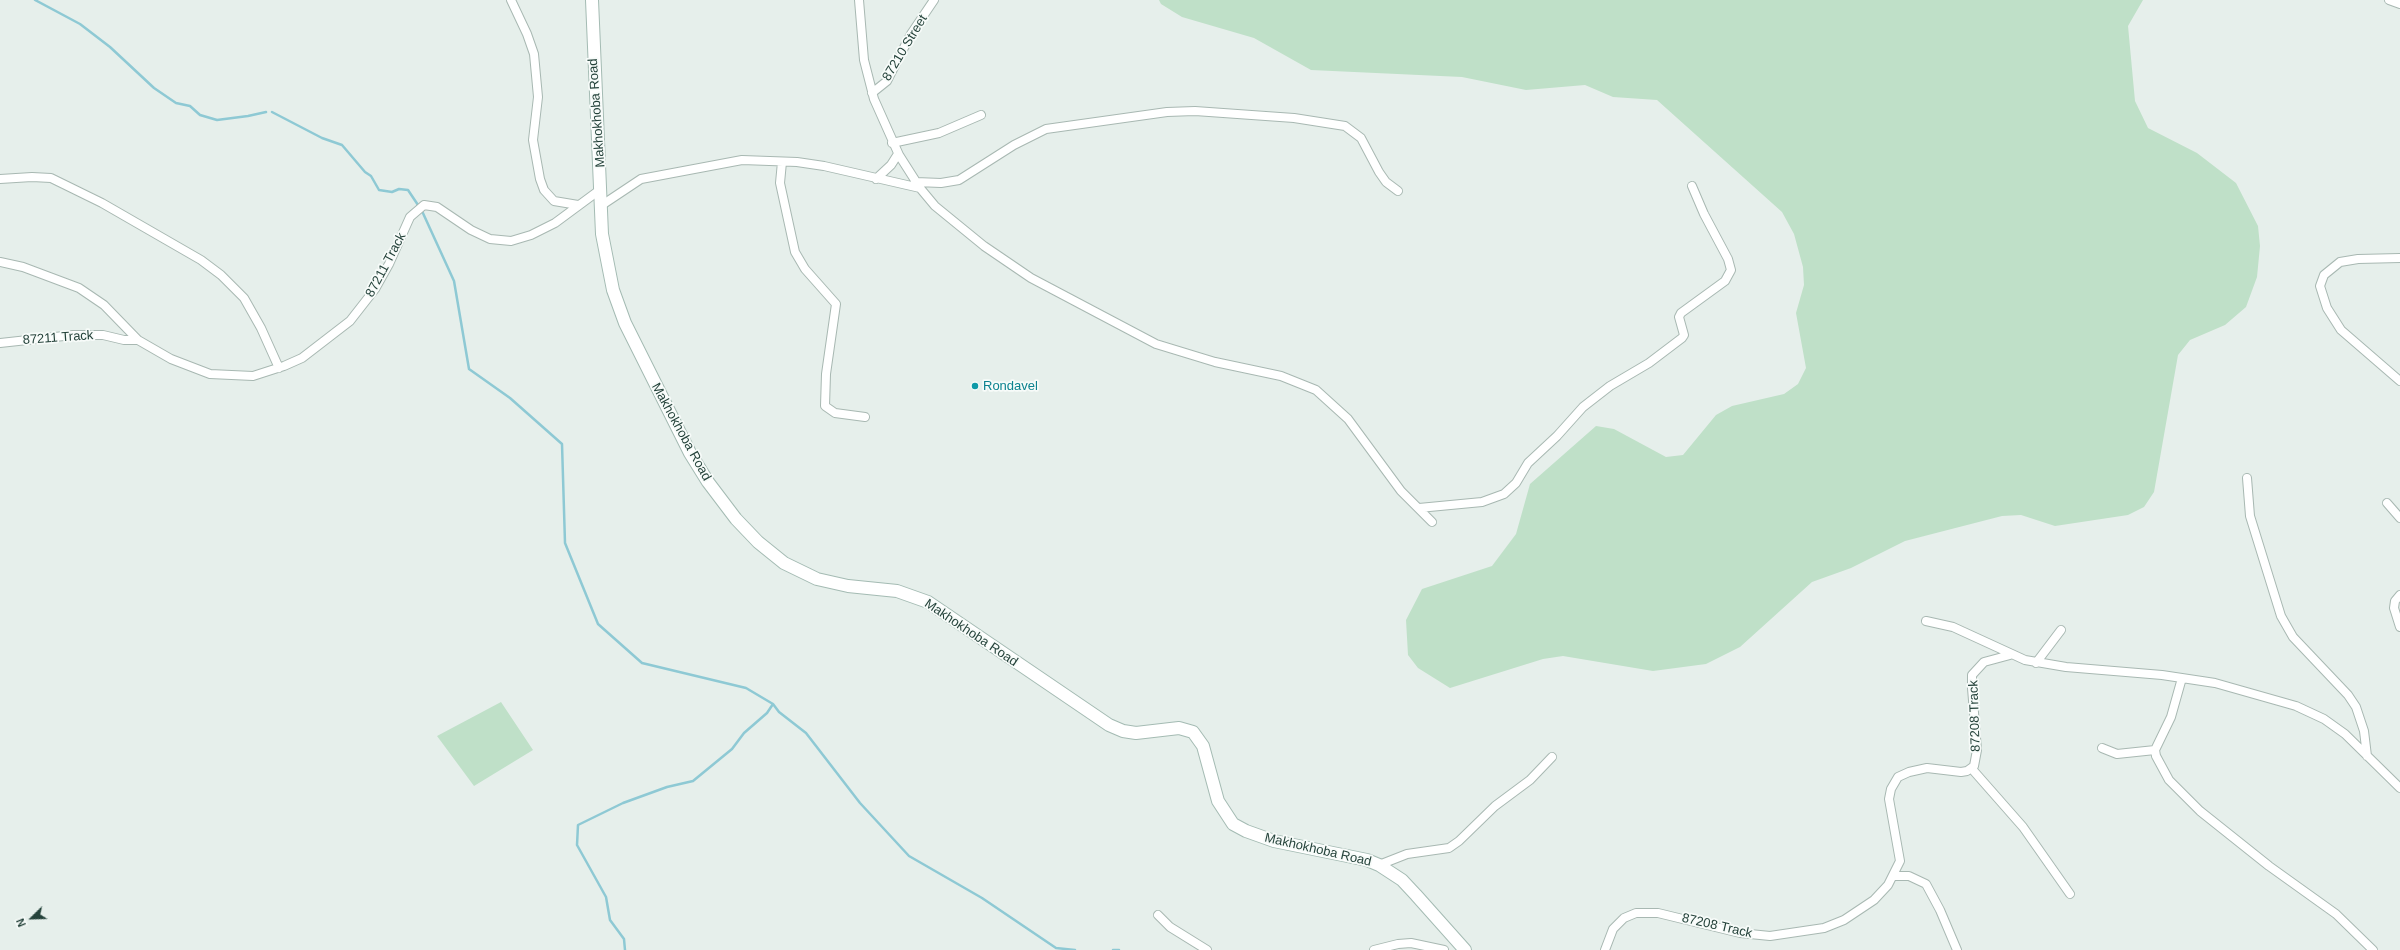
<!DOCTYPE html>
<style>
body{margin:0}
#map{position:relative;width:2400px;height:950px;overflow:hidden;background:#e6efeb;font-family:Helvetica,sans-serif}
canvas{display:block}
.north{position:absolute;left:12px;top:898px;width:40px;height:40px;-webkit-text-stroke:3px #f7fbf9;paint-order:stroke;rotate:247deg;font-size:11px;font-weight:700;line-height:16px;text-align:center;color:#24423a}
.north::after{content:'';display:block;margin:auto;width:14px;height:18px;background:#24423a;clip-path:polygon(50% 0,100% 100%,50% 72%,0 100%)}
</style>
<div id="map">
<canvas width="2400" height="950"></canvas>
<div class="north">N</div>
</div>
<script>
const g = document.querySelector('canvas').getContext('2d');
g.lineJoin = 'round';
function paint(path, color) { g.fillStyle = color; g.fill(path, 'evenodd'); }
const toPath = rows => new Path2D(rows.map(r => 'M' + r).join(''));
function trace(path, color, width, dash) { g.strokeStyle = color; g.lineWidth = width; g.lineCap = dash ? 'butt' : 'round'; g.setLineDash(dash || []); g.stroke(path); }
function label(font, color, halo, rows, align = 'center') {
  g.font = font + ' Helvetica,sans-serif'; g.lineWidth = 3.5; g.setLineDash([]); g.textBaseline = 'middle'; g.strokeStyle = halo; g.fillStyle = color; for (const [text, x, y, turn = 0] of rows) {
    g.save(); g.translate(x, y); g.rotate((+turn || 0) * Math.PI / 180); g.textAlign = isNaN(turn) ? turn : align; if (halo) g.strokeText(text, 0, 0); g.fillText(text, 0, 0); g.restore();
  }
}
const green = toPath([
 [1159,0,2143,0,2128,26,2135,101,2148,128,2197,153,2236,183,2258,226,2260,246,2257,277,2246,307,2225,325,2190,340,2178,355,2154,492,2144,507,2128,515,2055,526,2021,515,2002,516,1905,541,1851,568,1812,582,1740,647,1706,664,1653,671,1563,656,1543,659,1450,688,1418,668,1408,655,1406,620,1422,589,1492,566,1516,534,1530,484,1596,426,1614,429,1666,457,1683,455,1716,415,1732,406,1784,394,1798,384,1806,368,1796,313,1804,285,1803,267,1794,234,1782,212,1657,100,1613,97,1585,85,1526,90,1462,77,1311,70,1254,38,1182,17,1161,4],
 [501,702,533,750,474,786,437,736]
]);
const stream = toPath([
 [35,0,80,24,110,47,154,88,176,103,190,106,200,115,217,120,248,116,266,112],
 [272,112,322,138,342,145,365,172,371,176,379,190,392,192,399,189,408,190,422,211,454,281,469,369,510,398,562,444,565,543,598,624,642,663,746,688,773,704,779,712,806,733,860,803,909,856,982,898,1056,948,1075,950],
 [625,950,624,939,610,920,606,897,577,845,578,825,623,803,667,787,693,781,732,749,744,733,767,713,773,704],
 [1113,950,1119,950]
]);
const street = toPath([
 [511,0,527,34,534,54,538,97,533,140,540,179,544,190,554,201,578,205],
 [859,0,864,60,874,99,899,155,920,188,935,206,984,246,1031,278,1156,344,1215,362,1281,376,1316,390,1348,419,1401,491,1432,522],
 [2389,0,2400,4],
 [872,93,887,81,911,34,934,0],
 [892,143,939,133,981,115],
 [782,162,780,183,795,252,805,269,836,304,826,374,825,406,835,413,865,417],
 [0,179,32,177,51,178,102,203,201,260,221,275,244,298,261,328,279,368],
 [876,179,891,165,898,154],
 [916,182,941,183,959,180,1014,145,1046,129,1167,112,1195,111,1294,118,1345,126,1361,138,1379,172,1386,182,1398,191],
 [602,205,641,179,742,160,797,162,824,166,920,188],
 [2400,258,2358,259,2340,262,2324,275,2320,286,2327,308,2341,330,2400,381],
 [0,262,23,267,79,288,104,305,138,340],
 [0,343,73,335,103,335,124,340,138,340,171,359,210,374,253,376,284,366,302,358,350,321,375,289,389,264,410,217,424,205,437,207,471,230,490,239,511,241,531,235,555,223,601,189],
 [2247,478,2250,516,2281,616,2293,637,2348,695,2356,707,2364,731,2367,756],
 [2387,503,2400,518],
 [1419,508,1482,502,1504,494,1516,483,1528,463,1557,436,1583,407,1610,386,1649,363,1682,338,1684,335,1679,317,1681,313,1725,281,1731,270,1728,259,1704,214,1692,186],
 [2400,595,2395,601,2394,608,2400,627],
 [1926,621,1953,627,2025,660,2066,667,2162,675,2215,683,2296,706,2324,719,2345,734,2400,788],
 [2036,663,2061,630],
 [2182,678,2171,717,2155,750,2156,756,2169,780,2200,811,2269,866,2336,914,2373,950],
 [2102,748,2117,754,2155,750],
 [1972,769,2023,827,2070,894],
 [1379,865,1407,854,1449,848,1459,841,1495,806,1530,780,1552,757],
 [1895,876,1909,876,1926,884,1940,910,1957,950],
 [1158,915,1170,927,1207,950],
 [1374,950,1398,944,1411,943,1444,950],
 [1605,950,1613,929,1624,918,1636,913,1658,913,1740,933,1770,936,1824,928,1844,920,1874,900,1888,885,1900,861,1889,799,1891,789,1898,777,1909,772,1927,768,1961,772,1967,771,1974,766,1977,750,1972,688,1972,675,1984,662,2010,655]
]);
const secondary = toPath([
 [592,0,602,234,613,290,625,323,690,453,708,482,736,519,758,542,784,563,817,579,848,586,897,591,928,602,1109,725,1123,731,1136,733,1179,728,1193,732,1203,746,1218,801,1233,824,1246,831,1274,841,1367,860,1379,865,1402,880,1416,895,1465,950]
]);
const markers = [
 [975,386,4,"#0f9aa8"]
];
const streetNames = [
 ["87210 Street",905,48,-59],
 ["Makhokhoba Road",597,113,-94],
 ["87211 Track",386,265,-62],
 ["87211 Track",58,338,-4],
 ["Makhokhoba Road",681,432,61],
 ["Makhokhoba Road",971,633,34],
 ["87208 Track",1975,716,-92],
 ["Makhokhoba Road",1318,850,13],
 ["87208 Track",1717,926,13]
];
const cultureNames = [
 ["Rondavel",983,386]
];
paint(green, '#bfe0c8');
trace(stream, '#8ec9d4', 2.5);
trace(street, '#a8b8b2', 10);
trace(secondary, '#a4bbb3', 14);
trace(street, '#fff', 8);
trace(secondary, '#fff', 12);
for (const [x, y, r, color] of markers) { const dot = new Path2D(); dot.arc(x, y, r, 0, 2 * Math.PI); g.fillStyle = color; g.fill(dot); trace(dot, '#f7fbf9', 1.5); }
label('13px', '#24423a', '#f7fbf9', streetNames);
label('13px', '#0d838f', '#f7fbf9', cultureNames, 'left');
</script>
